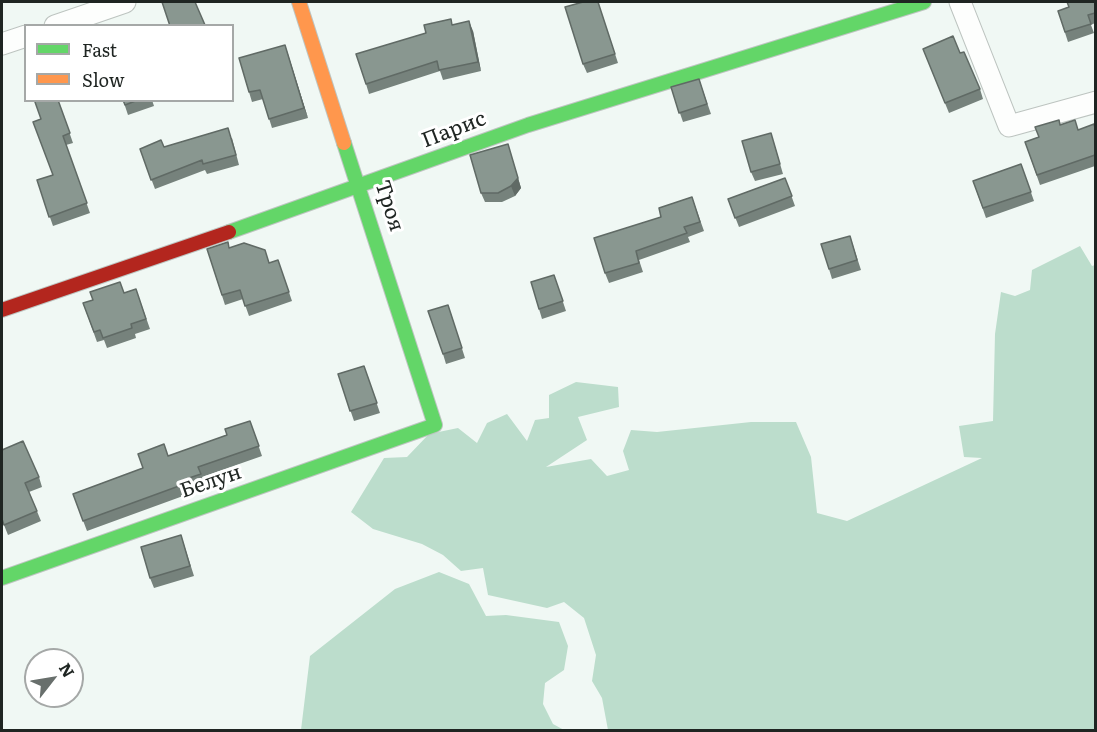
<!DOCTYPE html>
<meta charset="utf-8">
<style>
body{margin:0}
#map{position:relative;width:1097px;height:732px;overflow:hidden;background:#f0f8f4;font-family:Literata,serif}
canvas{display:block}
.frame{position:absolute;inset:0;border:3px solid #1f2522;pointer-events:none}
.legend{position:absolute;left:24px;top:24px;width:210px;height:78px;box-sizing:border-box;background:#fff;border:2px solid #a5a8a7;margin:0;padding:8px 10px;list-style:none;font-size:18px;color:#1f2522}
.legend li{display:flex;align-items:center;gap:12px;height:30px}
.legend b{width:30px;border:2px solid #a5a8a7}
.north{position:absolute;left:24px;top:648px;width:60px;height:60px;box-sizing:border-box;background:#fff;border:2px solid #a5a8a7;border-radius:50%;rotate:59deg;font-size:16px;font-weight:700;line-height:24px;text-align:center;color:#1f2522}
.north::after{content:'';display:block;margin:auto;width:21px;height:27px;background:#686f6c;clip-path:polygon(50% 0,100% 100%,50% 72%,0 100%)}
</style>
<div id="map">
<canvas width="1097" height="732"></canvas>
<div class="frame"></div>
<ul class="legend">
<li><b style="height:8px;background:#63d668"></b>Fast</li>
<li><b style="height:8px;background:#ff974d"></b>Slow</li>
</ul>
<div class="north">N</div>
</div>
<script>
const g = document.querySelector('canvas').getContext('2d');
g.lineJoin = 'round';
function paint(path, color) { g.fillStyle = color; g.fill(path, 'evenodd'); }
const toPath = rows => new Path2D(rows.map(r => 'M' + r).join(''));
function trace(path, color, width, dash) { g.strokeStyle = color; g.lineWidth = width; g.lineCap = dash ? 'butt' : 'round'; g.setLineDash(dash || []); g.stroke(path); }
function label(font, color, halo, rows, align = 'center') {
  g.font = font + ' Literata,serif'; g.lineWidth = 6; g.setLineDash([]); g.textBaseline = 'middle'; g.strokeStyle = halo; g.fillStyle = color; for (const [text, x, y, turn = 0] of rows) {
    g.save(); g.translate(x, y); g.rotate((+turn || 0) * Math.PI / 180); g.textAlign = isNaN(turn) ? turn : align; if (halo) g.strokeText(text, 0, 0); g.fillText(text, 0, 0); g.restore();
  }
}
const forest = toPath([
 [1080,246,1092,266,1095,265,1095,730,608,730,602,698,592,681,596,655,584,618,564,602,547,608,488,595,483,568,461,571,443,555,422,544,373,529,351,512,384,458,407,457,429,434,458,428,477,443,487,423,507,414,527,441,535,420,549,418,549,395,576,382,618,387,619,407,578,417,587,440,546,467,591,459,607,476,629,470,623,451,631,430,657,432,751,422,796,422,811,457,817,513,847,521,982,458,964,457,959,426,993,421,995,334,1001,292,1015,296,1030,290,1032,270],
 [439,572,469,584,486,616,506,615,559,622,568,646,564,670,545,683,543,704,553,724,564,730,301,730,310,656,395,589]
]);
const street = toPath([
 [960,2,1009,126,1096,102],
 [55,26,125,2],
 [2,44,26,36]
]);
const fast = toPath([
 [229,232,528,125,924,2],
 [2,578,435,425,344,143]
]);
const slow = toPath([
 [299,2,344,143]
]);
const jam = toPath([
 [2,310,229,232]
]);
const wall = toPath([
 [598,2,618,63,587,73,583,64],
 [1095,2,1095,23,1091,25,1094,33,1068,42,1058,11],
 [453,25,473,31,481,71,443,80,440,71,369,94,366,84],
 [285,45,308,118,272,128,263,99,252,102,249,92],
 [923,49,980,89,983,99,949,113],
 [699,79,711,114,683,122,671,87],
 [58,100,73,143,66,145,90,213,53,226,37,180,53,175],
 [123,100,152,100,154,106,128,115],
 [1060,125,1078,130,1095,128,1095,166,1040,185,1025,142,1039,137],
 [232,138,239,165,207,174,205,170,155,189,140,149,164,147],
 [774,143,783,174,755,181,751,172],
 [508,144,521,188,515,196,502,202,485,202,481,193],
 [1021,164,1034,201,986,218,973,181],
 [785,178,795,206,739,227,728,199],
 [692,197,704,231,688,237,690,242,639,260,643,272,609,283,605,273,661,217],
 [850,236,861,270,832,279,829,269],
 [230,248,269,263,278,260,292,301,249,316,243,299,225,305,207,249],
 [554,275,566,311,542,319,539,309],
 [136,289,150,329,135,334,136,338,107,348,104,340,97,342,83,303,124,293],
 [451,314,465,358,446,364,443,354],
 [364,366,380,413,354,421,338,374],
 [250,421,262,456,202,477,204,483,192,488,194,492,87,531,73,494,143,468,168,456,227,435],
 [2,450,39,477,42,487,29,492,41,521,8,535,2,520],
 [181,535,194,576,154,588,150,578]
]);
const shadedWall = toPath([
 [469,21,473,31,481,71,478,62],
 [285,45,288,54,308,118,304,108],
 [508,144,521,188,515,196,511,186]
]);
const building = toPath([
 [162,2,195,2,205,25,170,26,162,2],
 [583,2,598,2,615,54,583,64,565,7,583,2],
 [1067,2,1095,2,1095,13,1088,15,1091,24,1065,32,1058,11,1069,7,1067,2],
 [451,19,452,25,469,21,478,62,439,70,437,61,366,84,356,54,426,33,424,25,451,19],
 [953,36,960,53,964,52,980,89,945,103,923,49,953,36],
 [285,45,304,108,269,119,260,90,249,92,239,58,285,45],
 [699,79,707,104,679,113,671,87,699,79],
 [38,100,58,100,70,133,63,136,87,203,49,217,37,180,53,175,33,122,41,119,35,102,38,100],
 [123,100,138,100,125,105,123,100],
 [1059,120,1060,125,1075,120,1078,130,1094,124,1095,128,1095,155,1037,175,1025,142,1039,137,1035,127,1059,120],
 [228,128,236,155,203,164,202,160,151,180,140,149,161,140,164,147,228,128],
 [771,133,780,164,751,172,742,141,771,133],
 [508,144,518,178,511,186,498,193,481,193,470,155,508,144],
 [1021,164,1031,192,983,208,973,181,1021,164],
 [785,178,792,196,735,218,728,199,785,178],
 [692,197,700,222,684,227,687,233,636,251,639,263,605,273,594,238,661,217,659,208,692,197],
 [850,236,857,260,829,269,821,244,850,236],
 [228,242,229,248,244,243,265,250,269,263,278,260,289,292,245,306,240,290,222,295,207,249,228,242],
 [554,275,563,301,539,309,531,282,554,275],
 [120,282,124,293,136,289,146,319,131,324,132,328,103,338,100,330,94,332,83,303,93,300,90,292,120,282],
 [448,305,462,348,443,354,428,311,448,305],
 [364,366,377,403,350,411,338,374,364,366],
 [250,421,259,446,198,467,201,474,189,478,190,482,83,521,73,494,143,468,138,454,164,444,168,456,227,435,225,429,250,421],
 [23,441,39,477,25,483,37,511,4,525,2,519,2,450,23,441],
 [181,535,190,566,150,578,141,547,181,535]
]);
const streetNames = [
 ["Парис",454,130,-21],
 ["Троя",389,206,72],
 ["Белун",211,482,-19]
];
paint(forest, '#bcddcc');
trace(street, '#bdc4c0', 23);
trace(fast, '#bdc4c0', 16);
trace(slow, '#bdc4c0', 16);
trace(jam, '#bdc4c0', 16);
trace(street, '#fdfefd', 21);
trace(fast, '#63d668', 14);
trace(slow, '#ff974d', 14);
trace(jam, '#b3261e', 14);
paint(wall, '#76827c');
paint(shadedWall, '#606a65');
paint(building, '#899790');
trace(building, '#606a65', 1.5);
label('21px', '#1f2522', '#fff', streetNames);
</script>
